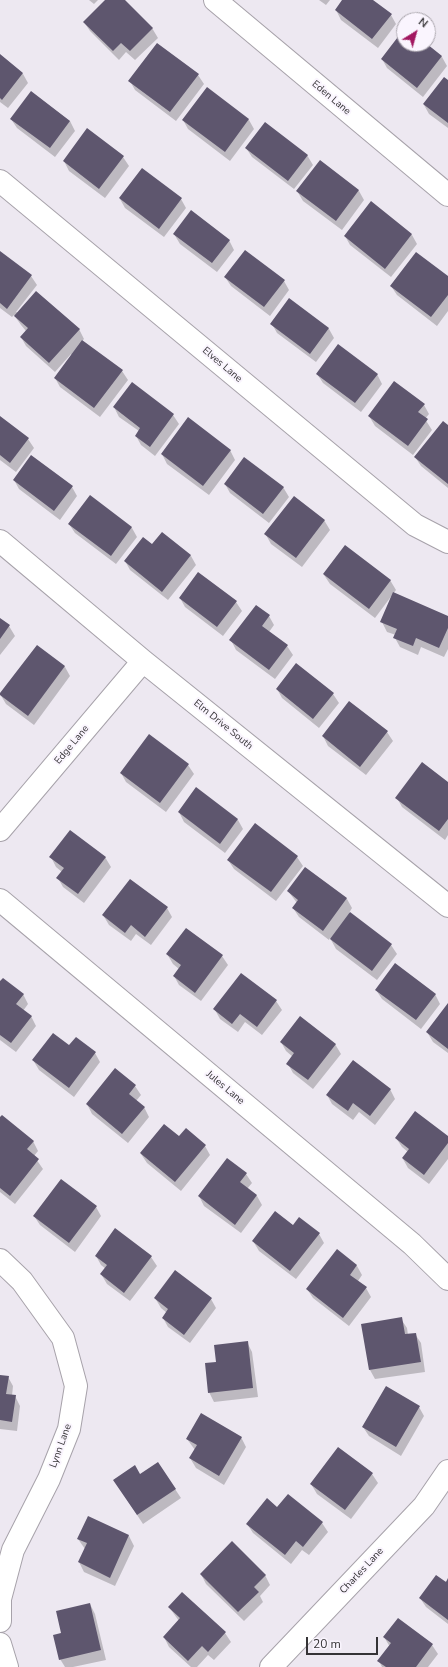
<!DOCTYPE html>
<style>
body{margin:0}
#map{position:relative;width:448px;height:1667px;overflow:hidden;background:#ede8f1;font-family:"Nunito Sans",sans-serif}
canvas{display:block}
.north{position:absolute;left:396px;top:12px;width:40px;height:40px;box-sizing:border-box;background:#faf5fe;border:1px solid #aba7ae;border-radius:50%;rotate:37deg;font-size:11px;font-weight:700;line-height:16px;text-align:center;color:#353336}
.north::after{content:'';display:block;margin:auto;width:14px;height:18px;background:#a21760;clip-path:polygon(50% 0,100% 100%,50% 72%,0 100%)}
.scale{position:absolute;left:306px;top:1637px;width:72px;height:18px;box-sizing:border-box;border:2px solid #353336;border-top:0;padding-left:5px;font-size:12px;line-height:14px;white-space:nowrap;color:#353336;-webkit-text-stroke:3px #faf5fe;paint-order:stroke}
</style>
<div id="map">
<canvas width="448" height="1667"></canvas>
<div class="north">N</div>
<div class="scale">20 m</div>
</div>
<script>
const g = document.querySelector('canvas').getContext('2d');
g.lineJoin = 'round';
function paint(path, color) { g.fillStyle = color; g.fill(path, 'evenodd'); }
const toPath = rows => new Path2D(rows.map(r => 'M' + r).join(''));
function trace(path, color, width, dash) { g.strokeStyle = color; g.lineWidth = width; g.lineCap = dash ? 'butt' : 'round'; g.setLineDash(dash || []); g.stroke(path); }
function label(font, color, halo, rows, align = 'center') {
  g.font = font + ' "Nunito Sans",sans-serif'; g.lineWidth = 4; g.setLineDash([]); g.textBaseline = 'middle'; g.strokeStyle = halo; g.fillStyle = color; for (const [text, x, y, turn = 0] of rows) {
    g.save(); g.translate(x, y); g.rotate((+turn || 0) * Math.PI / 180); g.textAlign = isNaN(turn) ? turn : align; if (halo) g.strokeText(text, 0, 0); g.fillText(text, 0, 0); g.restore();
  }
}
const shadow = toPath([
 [89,0,98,0,94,4],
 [106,0,123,0,152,28,158,38,135,60,126,52,119,60,90,31,84,22],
 [319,0,330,0,326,5],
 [344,0,372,0,391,15,396,24,378,48,341,20,336,10],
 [404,31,404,44,425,44,442,57,447,66,423,97,387,68,382,59],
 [157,44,198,75,204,84,176,121,135,90,130,81],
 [0,55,23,74,28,83,8,108,0,102],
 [448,81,448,128,429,114,424,105],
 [207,89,249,120,254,129,230,161,188,129,183,120],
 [31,92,70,121,75,131,55,157,17,128,11,119],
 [246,148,307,155,313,165,294,189,252,157],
 [123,157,129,166,105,198,69,171,64,161],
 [320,162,359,191,364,200,342,230,303,201,297,191],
 [120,199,181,199,186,208,164,237,125,208],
 [371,203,412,235,417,244,391,277,350,245,345,236],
 [174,234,229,240,234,250,217,272,180,244],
 [0,252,31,276,37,285,16,312,79,329,84,339,82,341,122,371,128,380,100,417,60,387,55,378,72,355,71,354,55,372,26,346,21,337,26,331,21,325,14,315,12,317,0,308],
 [225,277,284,281,289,290,270,316,231,286],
 [448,277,448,311,437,326,397,295,391,286],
 [290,300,329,329,334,338,316,362,277,333,272,324],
 [317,374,377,374,382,384,361,412,323,383],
 [132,383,173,415,179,424,155,456,141,445,136,436,139,431,119,417,114,407],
 [424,405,429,414,425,419,432,430,413,455,375,426,369,416],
 [0,418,28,439,34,448,16,472,0,460],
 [448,426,448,488,421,466,415,457],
 [230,450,235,460,209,495,167,464,162,454],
 [14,480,72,487,77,496,60,520,19,489],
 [225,484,283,487,289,497,269,523,230,493],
 [90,496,132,528,137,537,116,564,75,533,69,524],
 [324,520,330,530,302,567,271,544,266,535],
 [162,533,191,556,196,565,168,600,130,570,125,561,152,545],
 [324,575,390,580,396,590,393,594,448,617,448,649,444,657,421,647,418,655,400,647,395,638,396,635,387,632,382,622,393,594,375,618,330,584],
 [180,598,236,602,242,611,223,636,185,607],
 [269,616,274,625,269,632,287,646,293,655,275,679,236,650,231,640],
 [0,619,9,626,15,636,0,655],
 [37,646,65,667,70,676,34,725,6,704,0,694],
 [277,689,333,694,339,703,319,728,282,698],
 [349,702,387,732,393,741,366,775,328,746,323,736],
 [149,736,188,765,194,774,166,812,126,782,121,773],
 [448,783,448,835,445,840,402,807,397,798],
 [196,789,238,820,243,829,225,853,184,822,179,812],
 [51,857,105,857,111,867,84,903,63,887,58,878,62,872,56,867],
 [297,857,303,866,276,901,234,869,228,860],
 [305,868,347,899,352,908,349,913,391,945,397,954,377,980,336,949,330,938,329,940,299,917,293,908,297,903,288,891],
 [167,908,172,917,151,945,136,934,131,941,109,925,103,915],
 [187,929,222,956,228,965,201,1001,179,985,174,976,179,969,173,964,167,954],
 [0,983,23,994,28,1004,23,1011,31,1016,36,1026,16,1052,0,1040],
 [376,990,435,994,440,1004,421,1029,382,999],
 [276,1001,282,1010,262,1035,245,1022,238,1032,220,1019,215,1010],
 [448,1006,448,1053,433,1042,427,1032],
 [281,1042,335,1044,341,1054,313,1089,293,1073,288,1064,293,1057,286,1051],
 [69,1046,95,1053,100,1062,74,1097,39,1070,33,1060],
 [116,1070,135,1086,141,1095,136,1101,144,1107,149,1117,128,1143,92,1114,87,1104],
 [390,1089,395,1099,375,1125,359,1112,353,1120,332,1104,327,1095],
 [0,1119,33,1141,38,1151,34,1156,43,1169,15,1204,0,1192],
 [448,1137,448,1159,429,1184,408,1168,403,1159,408,1152,402,1147,396,1138],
 [179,1138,205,1146,210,1155,181,1191,147,1163,141,1154],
 [227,1159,246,1174,252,1183,247,1189,257,1196,262,1205,241,1233,204,1206,199,1196],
 [96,1207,101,1216,75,1252,40,1225,34,1216],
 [293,1227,319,1234,324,1243,296,1279,259,1251,253,1241],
 [337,1251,357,1266,362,1275,358,1281,366,1288,371,1297,349,1326,313,1298,307,1289],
 [96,1256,151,1257,157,1266,130,1301,107,1284,101,1274,106,1269,101,1265],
 [155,1298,211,1299,216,1308,190,1343,168,1327,163,1318,167,1313,161,1308],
 [401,1319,407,1328,408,1335,415,1334,421,1343,425,1372,375,1379,370,1370,362,1325],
 [247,1342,252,1352,258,1397,214,1402,209,1392,217,1363],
 [0,1376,8,1377,13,1386,12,1396,15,1396,20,1406,17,1431,0,1429],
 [419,1407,424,1416,401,1456,369,1436,363,1427],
 [241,1437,246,1447,224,1485,196,1468,190,1458,195,1450,187,1439],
 [372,1474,378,1483,351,1519,317,1494,311,1484],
 [140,1475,175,1489,181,1498,143,1524,120,1489],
 [277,1508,322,1523,328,1532,309,1555,302,1550,291,1564,253,1533,247,1524],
 [88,1517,129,1536,134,1546,115,1586,84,1572,79,1562,85,1549,78,1539],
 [201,1574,265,1575,270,1585,260,1596,263,1602,244,1621,206,1584],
 [448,1580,448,1624,426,1607,420,1598],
 [182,1593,225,1633,231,1642,214,1660,208,1655,197,1667,191,1667,169,1647,164,1637,179,1621,169,1607],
 [90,1604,95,1614,106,1660,73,1667,65,1667,60,1659,63,1634],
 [398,1619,432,1645,438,1654,428,1667,382,1667,379,1661,390,1647,384,1637]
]);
const building = toPath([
 [105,0,125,0,153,28,130,51,121,43,113,51,83,22],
 [342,0,373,0,392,14,372,39,335,10],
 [404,29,404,44,427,44,442,56,417,88,381,59],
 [157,43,199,74,170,112,128,81],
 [0,54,23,73,2,100,0,98],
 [444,77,448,80,448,123,423,104],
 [207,87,249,119,225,152,182,120],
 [31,91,70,121,50,148,10,119],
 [265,122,308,155,288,181,245,148],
 [87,128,124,156,99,189,63,161],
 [320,160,359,190,336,221,296,191],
 [142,168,182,198,159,229,119,198],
 [371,201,412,234,385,269,344,236],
 [191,210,230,240,212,263,173,234],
 [245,250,285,280,264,307,224,277],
 [0,251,32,275,7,309,0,303],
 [416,252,448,276,448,295,431,317,390,286],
 [36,291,80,329,49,363,20,337,28,328,14,316],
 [289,298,329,328,310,354,270,324],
 [82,340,123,370,94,408,54,378],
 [338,344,378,374,355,403,316,374],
 [394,381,425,404,418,412,428,419,408,446,368,416],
 [132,382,174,414,150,447,135,436,140,428,113,407],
 [0,416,29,438,10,463,0,455],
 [188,417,231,450,203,486,161,454],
 [443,421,448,425,448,484,414,457],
 [31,455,73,486,54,511,13,480],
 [244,457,284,487,263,514,224,484],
 [90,495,132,527,111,556,68,524],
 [294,496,325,520,296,558,264,534],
 [162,532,191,555,162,592,124,561,143,537,152,544],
 [345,545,391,580,369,609,323,574],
 [198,572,237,601,217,627,179,598],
 [393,592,448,616,448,628,439,648,416,638,413,646,393,638,397,629,380,622],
 [256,605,270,615,262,626,288,645,269,670,229,640],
 [0,618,10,625,0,639],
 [37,645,65,666,28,716,0,695,0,693],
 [296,663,334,693,313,719,276,689],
 [349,701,388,731,360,767,322,736],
 [149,734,189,764,160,803,120,773],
 [422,762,448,782,448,819,439,831,395,798],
 [196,787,238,819,220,844,178,812],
 [255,823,298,856,271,892,227,860],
 [70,830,106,857,78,894,56,878,64,868,49,857],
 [305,867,347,898,323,931,292,908,298,900,287,891],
 [130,879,168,907,145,937,131,925,125,933,102,915],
 [350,912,392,944,372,971,330,939],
 [186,928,223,955,195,993,173,976,181,965,166,954],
 [395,963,436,994,416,1020,375,990],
 [241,973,277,1000,257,1027,240,1014,232,1024,213,1009],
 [3,978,24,994,16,1004,32,1016,11,1043,0,1035,0,981],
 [448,1003,448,1049,426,1032],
 [300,1016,336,1044,308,1080,286,1064,294,1053,280,1042],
 [53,1033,69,1045,76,1037,96,1052,69,1088,32,1060],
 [353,1060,391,1089,370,1116,353,1103,348,1111,326,1095],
 [115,1068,136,1085,129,1094,145,1107,122,1134,86,1104],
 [415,1111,448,1136,448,1143,424,1175,402,1158,409,1149,395,1138],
 [2,1115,34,1141,27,1149,39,1159,10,1196,0,1188,0,1117],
 [164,1124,179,1136,186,1128,206,1145,175,1182,140,1153],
 [227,1158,247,1173,240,1182,257,1195,235,1225,198,1196],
 [61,1179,97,1206,69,1243,33,1216],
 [275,1211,293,1225,299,1217,320,1233,290,1271,252,1241],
 [115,1228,152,1256,124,1293,100,1274,107,1265,95,1256],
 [337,1249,357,1265,350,1275,367,1287,343,1318,306,1289],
 [175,1270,212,1298,184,1335,162,1318,168,1309,154,1298],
 [402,1317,405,1334,416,1333,421,1362,369,1370,361,1324],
 [248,1341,253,1388,208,1393,205,1363,216,1362,214,1345],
 [0,1375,9,1376,6,1394,16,1395,12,1422,0,1420],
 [386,1386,420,1406,396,1447,362,1427],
 [201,1413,242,1437,219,1476,189,1458,197,1445,186,1439],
 [338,1447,373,1473,345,1510,310,1484],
 [158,1462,176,1489,137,1515,113,1480,135,1465,140,1474],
 [288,1494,323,1522,303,1547,296,1541,285,1555,246,1524,267,1498,277,1507],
 [88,1516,129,1535,110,1578,78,1562,87,1543,77,1539],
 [232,1541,266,1575,254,1587,259,1592,238,1612,200,1574],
 [436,1575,446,1582,448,1578,448,1620,419,1598],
 [182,1592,226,1632,208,1652,202,1646,188,1661,163,1637,180,1618,168,1607],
 [90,1603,101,1650,59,1660,53,1635,61,1633,56,1611],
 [398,1618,433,1644,416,1667,386,1667,377,1661,391,1643,383,1637]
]);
const minor = toPath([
 [215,0,448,195],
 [0,181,415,525,448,542],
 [0,541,143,661,448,906],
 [0,830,143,661],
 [0,900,412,1244,448,1279],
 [0,1260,22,1281,63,1338,76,1386,69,1429,49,1479,13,1550,0,1599,0,1621],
 [0,1644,7,1667],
 [271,1667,424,1506,448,1471]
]);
const streetNames = [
 ["Eden Lane",331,98,40],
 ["Elves Lane",222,365,40],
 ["Elm Drive South",223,725,39],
 ["Edge Lane",72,745,-50],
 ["Jules Lane",225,1088,40],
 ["Lynn Lane",61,1446,-70],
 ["Charles Lane",362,1571,-47]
];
paint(shadow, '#0003');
paint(building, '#5e566e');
trace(minor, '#a7a2aa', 24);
trace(minor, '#fff', 22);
label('10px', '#353336', '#faf5fe', streetNames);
</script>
